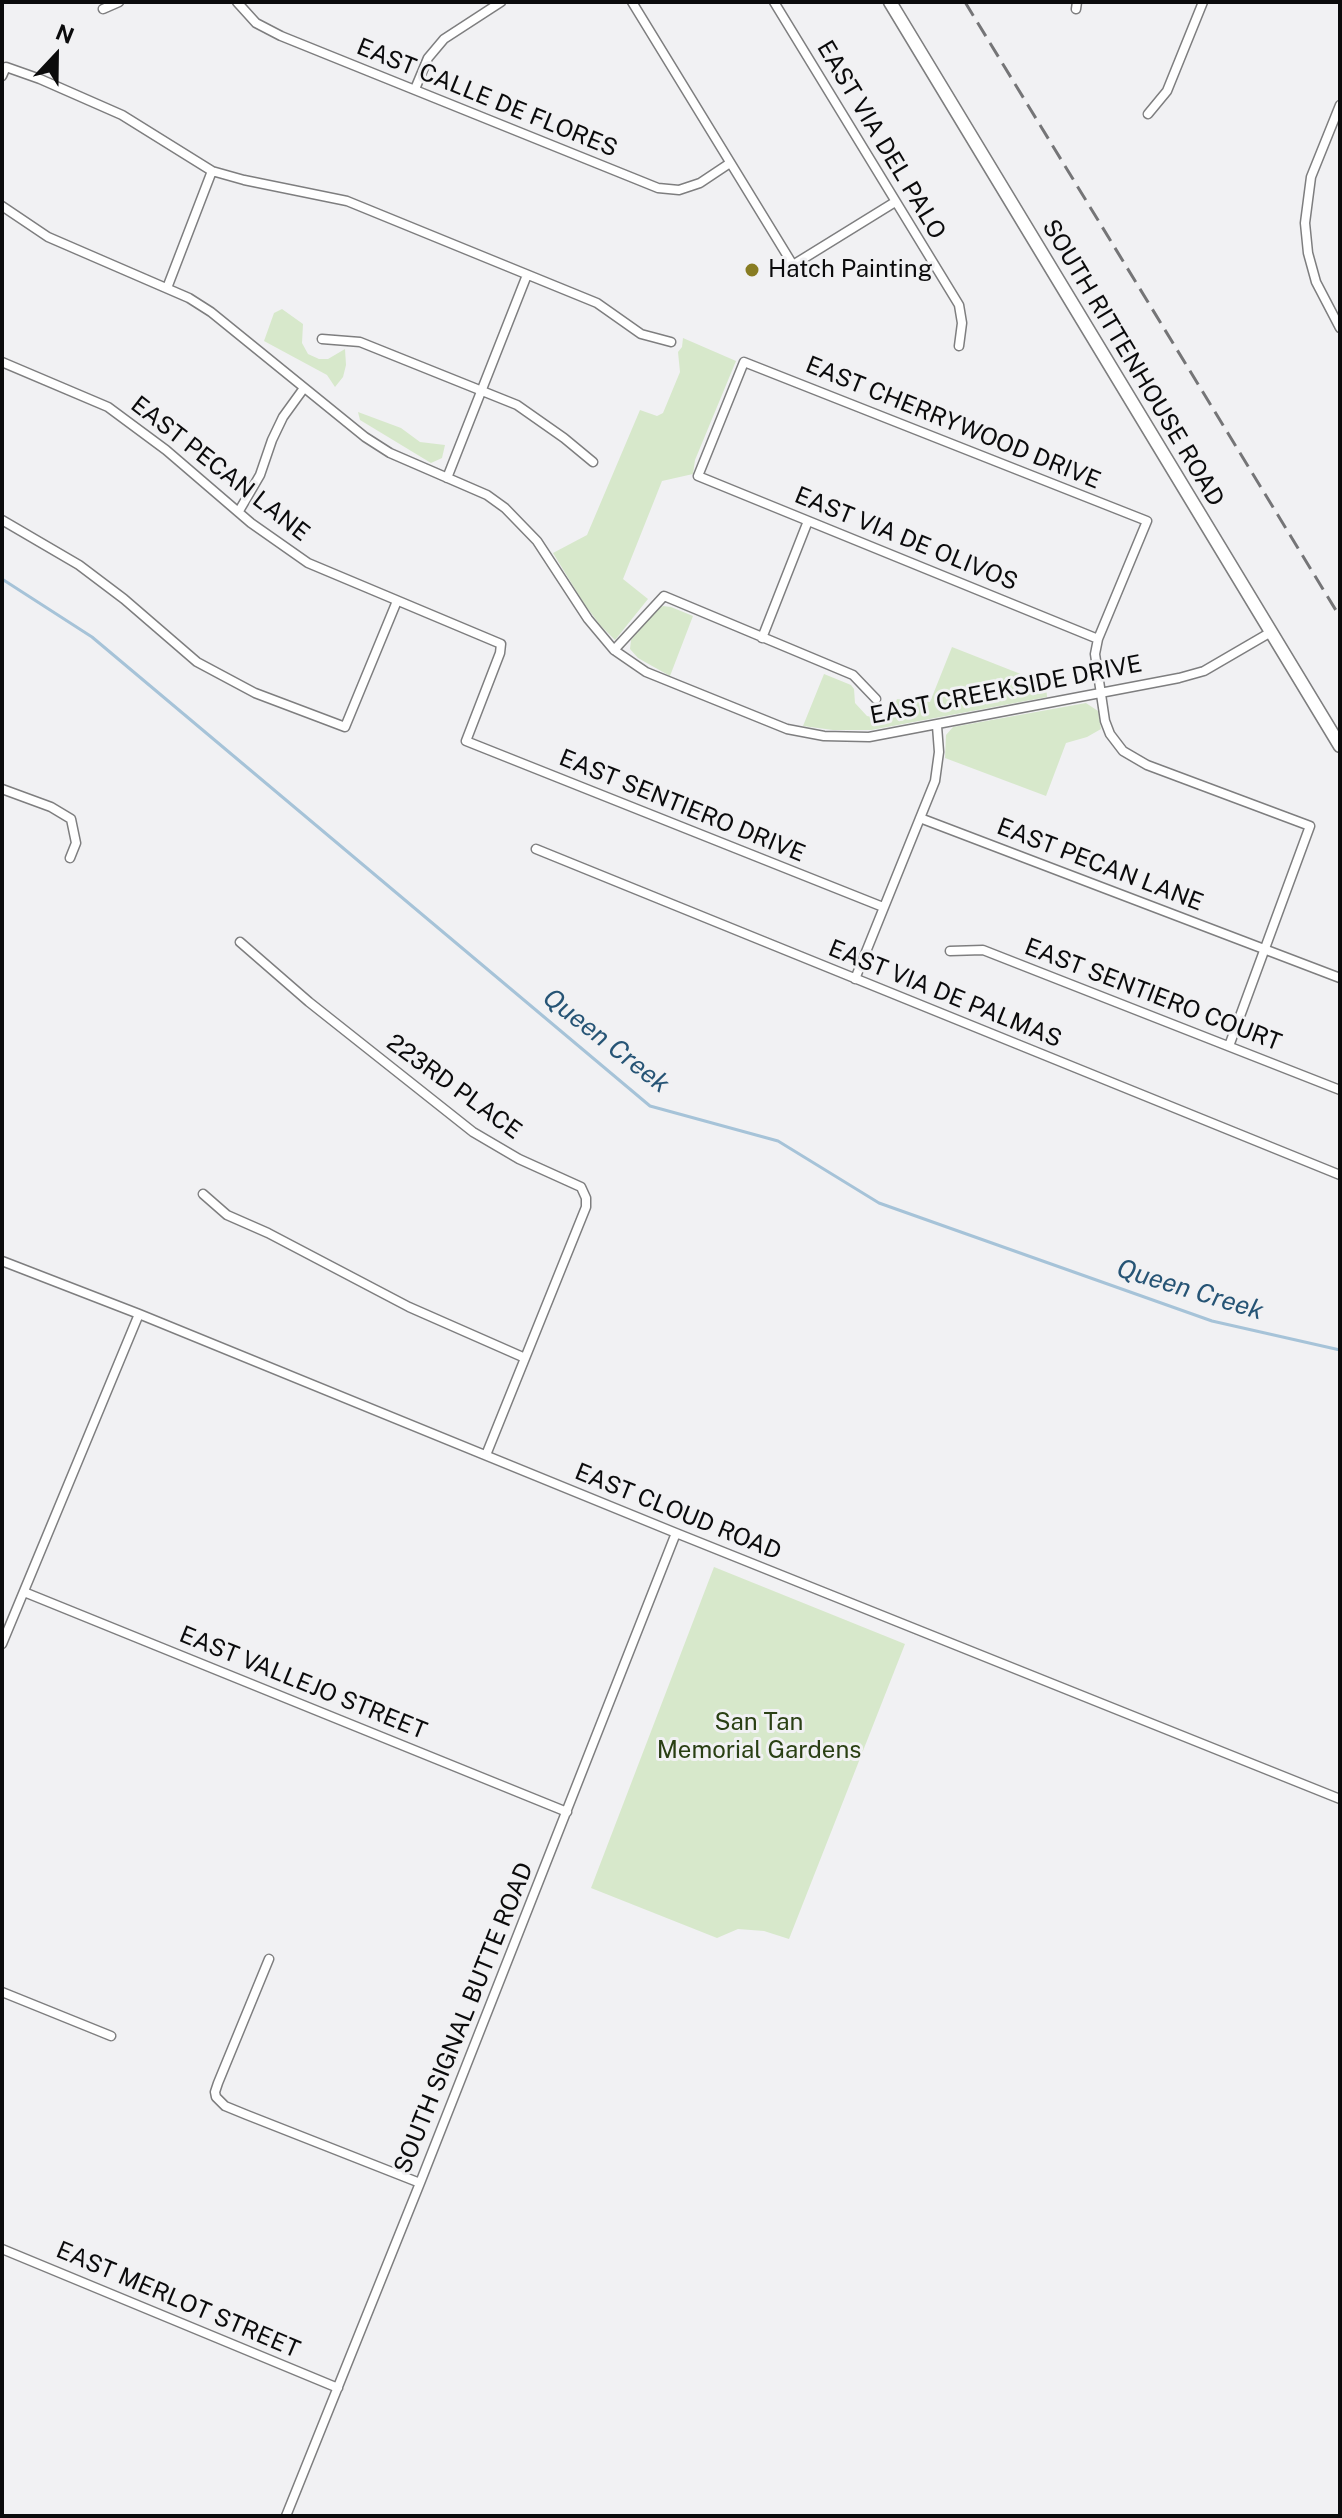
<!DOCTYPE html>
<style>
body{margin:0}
#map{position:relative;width:1342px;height:2518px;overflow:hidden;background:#f1f1f3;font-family:"Public Sans",sans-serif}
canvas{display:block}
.frame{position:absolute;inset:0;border:4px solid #0b0b0c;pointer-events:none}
.north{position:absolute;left:16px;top:16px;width:80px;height:80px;-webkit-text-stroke:6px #f1f1f3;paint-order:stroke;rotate:22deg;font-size:22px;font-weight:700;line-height:32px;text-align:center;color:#0b0b0c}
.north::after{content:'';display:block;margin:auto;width:28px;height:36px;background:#0b0b0c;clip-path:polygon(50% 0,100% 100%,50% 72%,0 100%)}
</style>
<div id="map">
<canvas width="1342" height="2518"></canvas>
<div class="frame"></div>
<div class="north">N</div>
</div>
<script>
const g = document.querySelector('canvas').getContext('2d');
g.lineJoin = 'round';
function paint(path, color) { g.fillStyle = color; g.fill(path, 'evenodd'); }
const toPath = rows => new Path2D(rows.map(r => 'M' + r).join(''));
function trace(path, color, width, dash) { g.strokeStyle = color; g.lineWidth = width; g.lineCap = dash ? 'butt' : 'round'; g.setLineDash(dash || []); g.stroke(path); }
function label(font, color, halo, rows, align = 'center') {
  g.font = font + ' "Public Sans",sans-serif'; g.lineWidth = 6; g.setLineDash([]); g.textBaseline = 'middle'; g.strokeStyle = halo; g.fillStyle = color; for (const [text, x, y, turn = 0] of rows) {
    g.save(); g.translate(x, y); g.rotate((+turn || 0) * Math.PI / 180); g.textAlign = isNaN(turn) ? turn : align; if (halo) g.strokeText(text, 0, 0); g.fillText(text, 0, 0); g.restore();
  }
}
const green = toPath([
 [282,309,303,324,302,343,308,354,319,359,328,359,345,349,346,365,343,377,335,387,327,375,264,341,274,313],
 [683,338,736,361,695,460,693,474,662,481,623,579,648,599,615,640,600,625,583,602,553,553,587,535,640,410,657,416,663,413,680,372,678,352,682,347],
 [358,412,401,428,420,442,445,445,442,458,431,463,360,420],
 [663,606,671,607,693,616,670,676,638,658,630,649,631,640,658,609],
 [952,647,1046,684,1047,697,871,730,833,730,803,726,824,674,851,685,854,689,855,703,867,716,877,718,886,715,893,710,897,699,930,702],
 [1086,703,1098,711,1101,729,1087,737,1066,743,1046,796,945,758,946,735,953,727],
 [714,1567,905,1644,789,1939,764,1931,738,1929,717,1938,591,1888]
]);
const stream = toPath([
 [2,579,92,637,650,1106,778,1141,879,1203,1212,1321,1340,1350]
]);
const minor = toPath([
 [237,2,256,23,281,36,658,188,679,190,700,183,730,163],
 [632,2,793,265,895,202],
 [774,2,959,305,962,323,959,346],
 [103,9,119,2],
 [1076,9,1077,2],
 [2,76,6,67,40,79,122,115,212,171,244,180,347,201,597,303,641,334,671,342],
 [415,89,428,58,444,39,501,2],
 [1340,105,1311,177,1305,223,1308,253,1316,282,1340,328],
 [1148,114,1167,91,1203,2],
 [2,206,48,237,189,298,211,312,365,437,390,453,487,495,505,508,537,541,588,619,614,650,646,672,787,729,824,736,869,737,1179,678,1204,671,1271,632],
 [167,288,212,171],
 [322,339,360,342,517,405,564,438,593,462],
 [2,362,108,407,166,450,251,523,308,563,501,644,500,653,466,741,883,907],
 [447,478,527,275],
 [239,511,260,475,272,440,283,417,304,388],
 [2,520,79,565,124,599,197,662,255,693,345,727,397,601],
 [762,638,808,521],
 [1098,639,698,476,744,362,1147,521,1098,639,1095,654,1105,721,1110,734,1123,751,1147,765,1310,826,1229,1046],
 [614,650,664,596,853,675,876,699],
 [2,789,51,807,71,819,76,843,70,858],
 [920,818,1340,978],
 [536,849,1340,1175],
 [240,942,309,1002,473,1132,519,1159,581,1187,586,1198,586,1207,486,1455],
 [950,951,983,950,1340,1090],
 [855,979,935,781,939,752,937,726],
 [203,1194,227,1215,268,1233,409,1307,525,1358],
 [2,1261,139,1314,676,1533,1340,1799],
 [24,1592,567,1812],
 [2,1644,139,1314],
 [269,1959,218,2083,215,2092,216,2097,225,2106,247,2115,420,2183],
 [2,1992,111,2036],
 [2,2249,338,2388],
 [286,2516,420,2183,676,1533]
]);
const secondary = toPath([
 [890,2,1340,746]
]);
const rail = toPath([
 [965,2,1340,617]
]);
const markers = [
 [752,270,8,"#887c22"]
];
const streetNames = [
 ["EAST CALLE DE FLORES",487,98,22],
 ["EAST VIA DEL PALO",881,140,59],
 ["SOUTH RITTENHOUSE ROAD",1133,363,59],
 ["EAST CHERRYWOOD DRIVE",953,423,22],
 ["EAST PECAN LANE",220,469,38],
 ["EAST VIA DE OLIVOS",906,539,22],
 ["EAST CREEKSIDE DRIVE",1006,690,-11],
 ["EAST SENTIERO DRIVE",682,806,22],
 ["EAST PECAN LANE",1100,865,21],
 ["EAST VIA DE PALMAS",945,994,22],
 ["EAST SENTIERO COURT",1153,995,21],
 ["223RD PLACE",454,1087,36],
 ["EAST CLOUD ROAD",678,1512,22],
 ["EAST VALLEJO STREET",303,1683,22],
 ["SOUTH SIGNAL BUTTE ROAD",464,2018,-68],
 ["EAST MERLOT STREET",178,2300,23]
];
const poiNames = [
 ["Hatch Painting",768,270]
];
const parkNames = [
 ["San Tan",759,1723],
 ["Memorial Gardens",759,1751]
];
const waterNames = [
 ["Queen Creek",606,1041,38],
 ["Queen Creek",1190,1290,17]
];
paint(green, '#d7e8cb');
trace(stream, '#a6c3d8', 3);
trace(minor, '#7e7e7f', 11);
trace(secondary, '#7e7e7f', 15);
trace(minor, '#fff', 8);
trace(secondary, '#fff', 12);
trace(rail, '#757577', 3, [16, 8]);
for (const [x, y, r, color] of markers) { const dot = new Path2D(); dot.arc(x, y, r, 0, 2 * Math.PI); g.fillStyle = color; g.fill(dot); trace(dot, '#f1f1f3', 3); }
label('24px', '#0b0b0c', '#f1f1f3', streetNames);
label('24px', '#0b0b0c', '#f1f1f3', poiNames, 'left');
label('24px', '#293f13', '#f1f1f3', parkNames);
label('italic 26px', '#265475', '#f1f1f3', waterNames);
</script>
